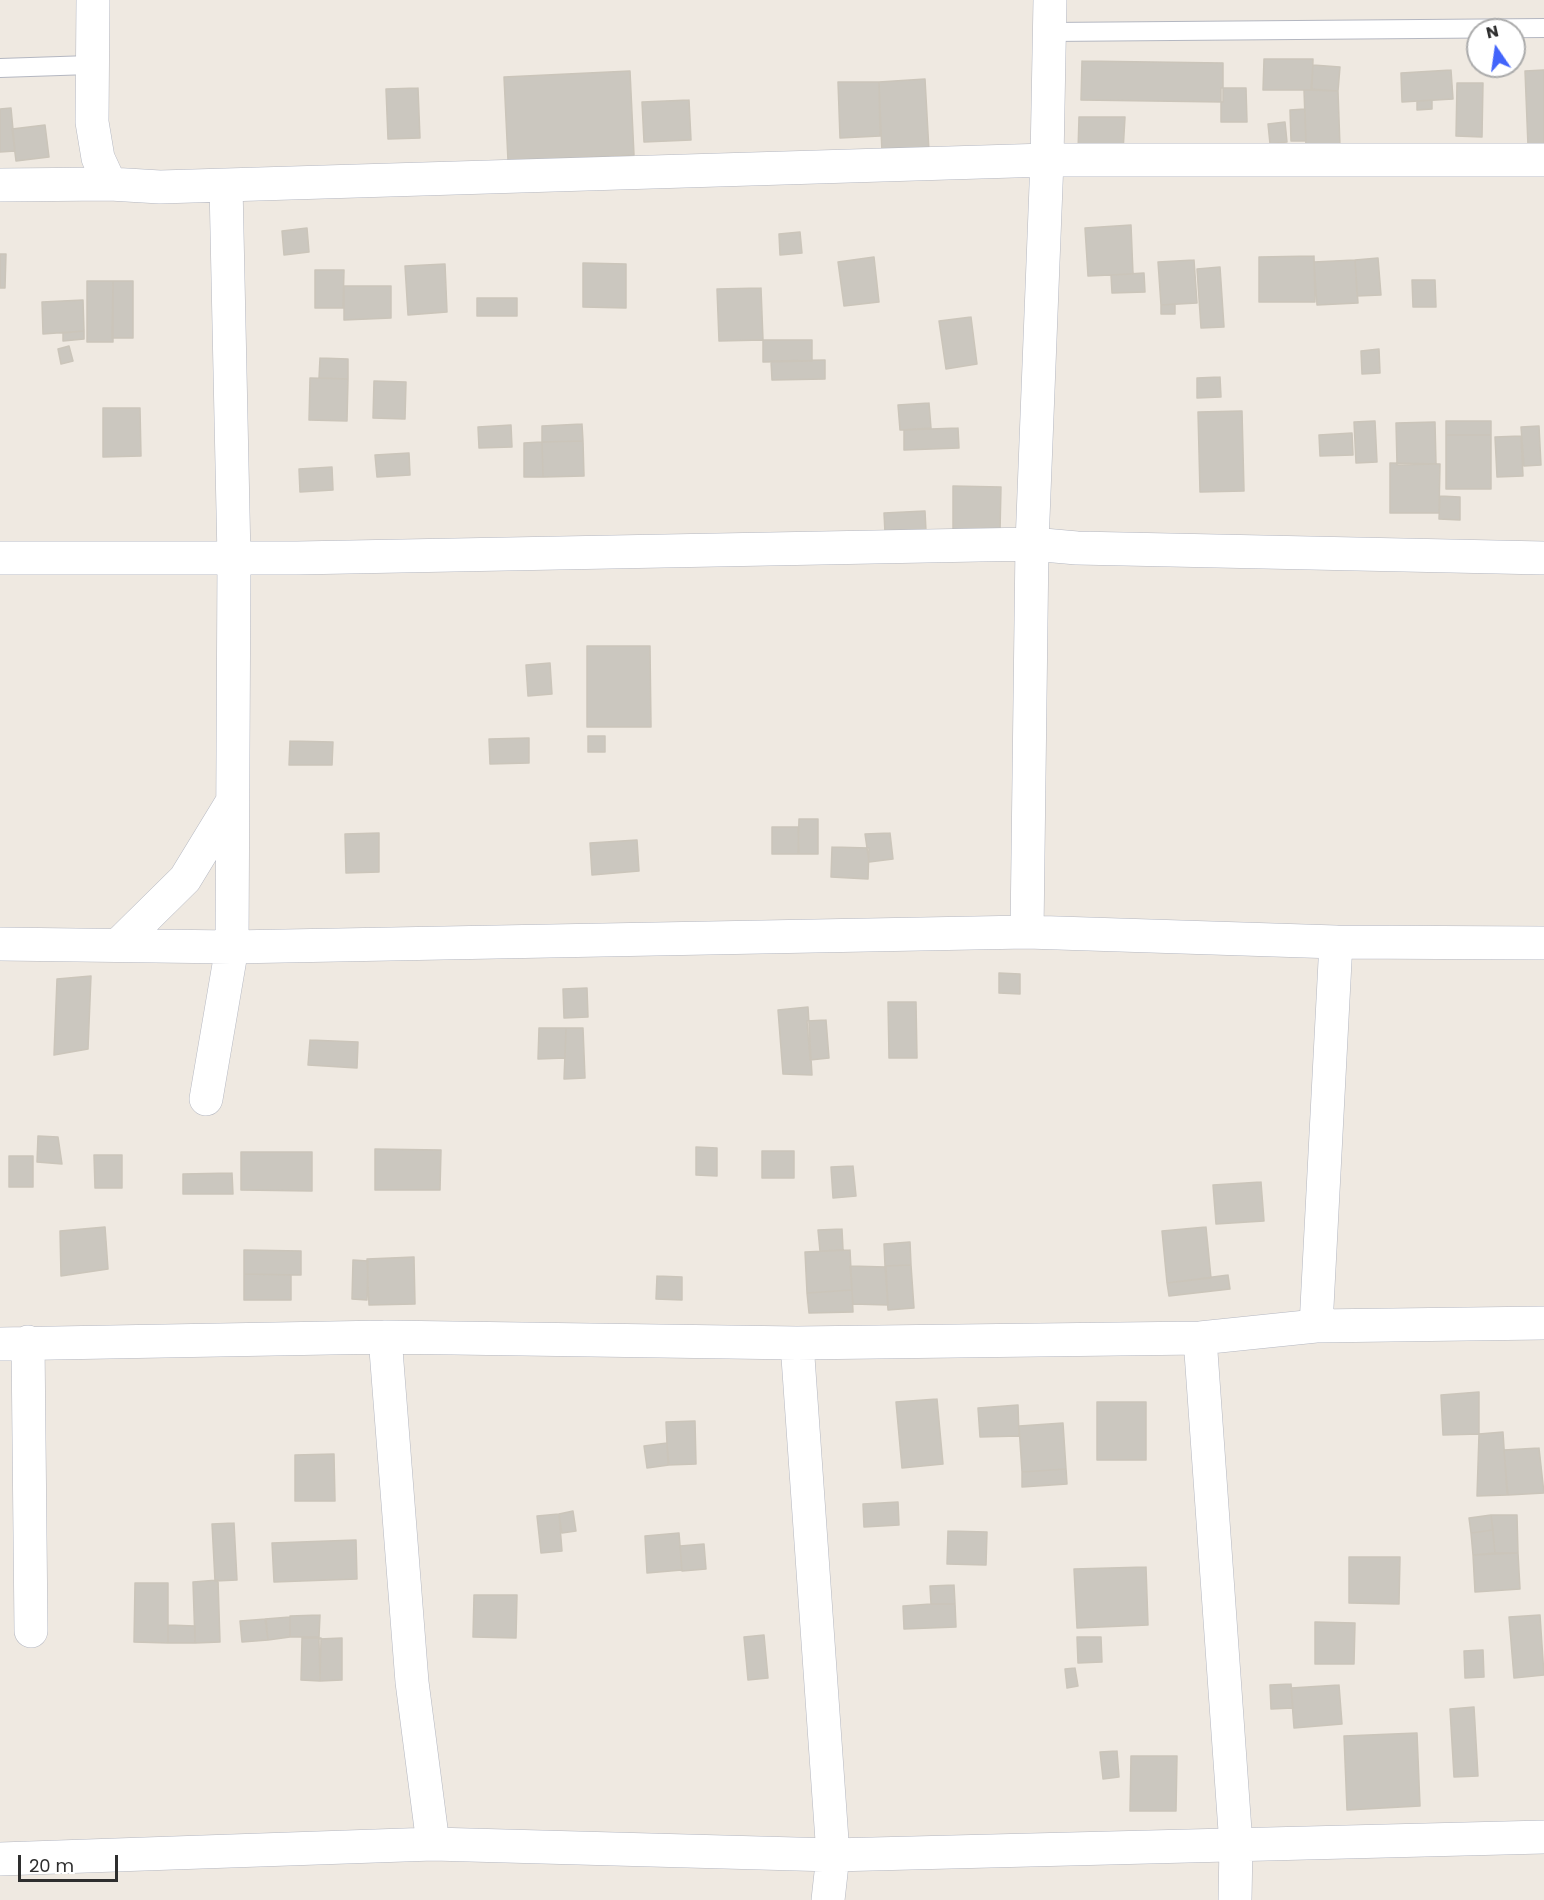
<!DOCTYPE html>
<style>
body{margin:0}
#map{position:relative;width:1544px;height:1900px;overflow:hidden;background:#efe9e1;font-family:Poppins,sans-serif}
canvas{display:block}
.north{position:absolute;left:1466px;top:18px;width:60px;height:60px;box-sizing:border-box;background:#fff;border:2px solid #ababab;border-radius:50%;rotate:347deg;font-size:16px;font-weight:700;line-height:24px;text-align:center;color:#2e2e2e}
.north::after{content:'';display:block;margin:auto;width:21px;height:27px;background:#4264fb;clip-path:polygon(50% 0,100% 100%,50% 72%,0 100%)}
.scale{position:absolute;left:18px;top:1855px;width:100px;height:27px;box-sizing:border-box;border:3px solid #2e2e2e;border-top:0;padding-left:8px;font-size:18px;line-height:21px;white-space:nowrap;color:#2e2e2e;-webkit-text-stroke:4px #fff;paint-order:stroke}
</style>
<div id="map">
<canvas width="1544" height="1900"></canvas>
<div class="north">N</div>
<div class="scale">20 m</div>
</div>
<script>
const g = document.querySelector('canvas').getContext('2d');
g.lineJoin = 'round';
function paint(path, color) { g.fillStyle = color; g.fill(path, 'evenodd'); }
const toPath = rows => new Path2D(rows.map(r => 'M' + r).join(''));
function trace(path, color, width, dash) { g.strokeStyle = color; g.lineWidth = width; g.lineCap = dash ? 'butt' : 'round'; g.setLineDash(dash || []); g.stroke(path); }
const building = toPath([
 [1264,59,1313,59,1312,90,1263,90,1264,59],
 [1082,61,1223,63,1223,102,1081,100,1082,61],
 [1313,65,1340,67,1338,91,1311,89,1313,65],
 [1451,70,1453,99,1402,102,1401,73,1451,70],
 [1544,70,1544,145,1528,146,1525,71,1544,70],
 [630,71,634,155,508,161,504,77,630,71],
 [925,79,929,151,882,153,879,82,925,79],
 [838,82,879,82,880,136,840,138,838,82],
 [1457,83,1483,83,1482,137,1456,136,1457,83],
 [418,88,420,138,388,139,386,89,418,88],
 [1221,88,1246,88,1247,122,1221,122,1221,88],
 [1304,90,1338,91,1340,147,1306,148,1304,90],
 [689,100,691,140,644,142,642,102,689,100],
 [1432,100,1432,109,1417,110,1417,101,1432,100],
 [11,108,15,151,0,152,0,109,11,108],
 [1305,109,1306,141,1291,141,1290,110,1305,109],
 [1079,117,1125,117,1123,152,1078,151,1079,117],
 [1285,122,1287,142,1270,144,1268,124,1285,122],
 [45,125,49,157,16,161,12,129,45,125],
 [1131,225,1133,274,1088,276,1085,228,1131,225],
 [307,228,309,252,284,255,282,231,307,228],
 [800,232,802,253,780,255,779,234,800,232],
 [0,254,6,254,5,288,0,288,0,254],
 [1314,256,1315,302,1259,302,1259,257,1314,256],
 [874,257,879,302,844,306,838,262,874,257],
 [1378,258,1381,295,1357,296,1355,260,1378,258],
 [1194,260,1197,303,1161,305,1158,262,1194,260],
 [1355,260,1358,303,1317,305,1314,262,1355,260],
 [583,263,626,264,626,308,583,307,583,263],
 [445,264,447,312,408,315,405,266,445,264],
 [1220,267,1224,327,1201,328,1197,269,1220,267],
 [315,270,344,270,343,308,315,308,315,270],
 [1144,273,1145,292,1112,293,1111,275,1144,273],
 [1412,280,1435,280,1436,307,1413,307,1412,280],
 [87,281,113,281,113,342,87,342,87,281],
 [113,281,133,281,133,338,112,338,113,281],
 [344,286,391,286,391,318,344,320,344,286],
 [761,288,763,340,719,341,717,289,761,288],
 [477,298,517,298,517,316,477,316,477,298],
 [83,300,84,331,43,334,42,302,83,300],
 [1175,304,1175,314,1161,314,1161,305,1175,304],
 [971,317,977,364,946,369,939,321,971,317],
 [84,331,84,339,63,341,63,333,84,331],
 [763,340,812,340,812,361,763,362,763,340],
 [69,346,73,361,61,364,58,349,69,346],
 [1379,349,1380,373,1362,374,1361,351,1379,349],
 [320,358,348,359,348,379,319,378,320,358],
 [825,360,825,379,772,380,771,361,825,360],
 [1220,377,1221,397,1197,398,1197,378,1220,377],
 [310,378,348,379,347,421,309,420,310,378],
 [374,381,406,382,405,419,373,418,374,381],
 [929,403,931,428,900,430,898,405,929,403],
 [103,408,140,408,141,456,103,457,103,408],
 [1242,411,1244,491,1200,492,1198,412,1242,411],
 [1375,421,1377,462,1356,463,1354,422,1375,421],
 [1446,421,1491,421,1491,435,1446,435,1446,421],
 [1435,422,1436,464,1397,465,1396,423,1435,422],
 [582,424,583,441,542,442,542,426,582,424],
 [511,425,512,447,479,448,478,427,511,425],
 [1539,426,1541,465,1524,466,1521,427,1539,426],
 [958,428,959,448,904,450,904,430,958,428],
 [1352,433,1353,455,1320,456,1319,435,1352,433],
 [1446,435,1491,435,1491,489,1446,489,1446,435],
 [1521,436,1523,476,1497,477,1495,437,1521,436],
 [583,441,584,476,543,477,542,442,583,441],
 [542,442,543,477,524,477,524,443,542,442],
 [409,453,410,475,377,477,375,455,409,453],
 [1390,463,1440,464,1439,513,1390,513,1390,463],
 [332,467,333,490,300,492,299,469,332,467],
 [953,486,1001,487,1000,532,953,531,953,486],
 [1440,496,1460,497,1460,520,1439,519,1440,496],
 [925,511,926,531,885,533,884,513,925,511],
 [587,646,650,646,651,727,587,727,587,646],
 [550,663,552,694,528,696,526,665,550,663],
 [588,736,605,736,605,752,588,752,588,736],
 [529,738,529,763,490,764,489,739,529,738],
 [290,741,333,742,332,765,289,765,290,741],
 [799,819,818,819,818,854,798,854,799,819],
 [772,827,798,827,799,854,772,854,772,827],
 [379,833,379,872,346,873,345,834,379,833],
 [890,833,893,859,869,862,865,834,890,833],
 [637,840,639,871,592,875,590,843,637,840],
 [832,847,869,848,868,879,831,877,832,847],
 [999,973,1020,974,1020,994,999,993,999,973],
 [91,976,88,1049,54,1055,57,979,91,976],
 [587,988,588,1017,564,1018,563,989,587,988],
 [888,1002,916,1002,917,1058,889,1058,888,1002],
 [808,1007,812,1075,783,1074,778,1010,808,1007],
 [826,1020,829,1058,810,1060,807,1021,826,1020],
 [539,1028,566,1028,565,1058,538,1059,539,1028],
 [566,1028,583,1028,585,1078,564,1079,566,1028],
 [310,1040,358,1042,357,1068,308,1065,310,1040],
 [38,1136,58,1137,62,1164,37,1162,38,1136],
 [696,1147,717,1148,717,1176,696,1175,696,1147],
 [375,1149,441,1150,440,1190,375,1190,375,1149],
 [762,1151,794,1151,794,1178,762,1178,762,1151],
 [241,1152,312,1152,312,1191,241,1190,241,1152],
 [94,1155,122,1155,122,1188,95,1188,94,1155],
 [9,1156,33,1156,33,1187,9,1187,9,1156],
 [853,1166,856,1196,833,1198,831,1167,853,1166],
 [232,1173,233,1194,183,1194,183,1174,232,1173],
 [1261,1182,1264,1221,1216,1224,1213,1185,1261,1182],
 [105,1227,108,1269,61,1276,60,1231,105,1227],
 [1206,1227,1211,1278,1167,1283,1162,1231,1206,1227],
 [842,1229,843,1250,820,1251,818,1230,842,1229],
 [910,1242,911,1265,885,1266,884,1244,910,1242],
 [244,1250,301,1251,301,1275,244,1274,244,1250],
 [850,1250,852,1290,807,1293,805,1252,850,1250],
 [414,1257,415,1304,369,1305,367,1259,414,1257],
 [353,1260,368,1261,367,1300,352,1299,353,1260],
 [911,1265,914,1308,888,1310,885,1266,911,1265],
 [850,1266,886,1267,888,1305,853,1304,850,1266],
 [244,1274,291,1275,291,1300,244,1300,244,1274],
 [1228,1275,1230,1289,1169,1296,1167,1283,1228,1275],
 [657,1276,682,1277,682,1300,656,1299,657,1276],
 [852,1290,853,1312,809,1313,807,1293,852,1290],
 [1479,1392,1479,1434,1443,1435,1441,1395,1479,1392],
 [937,1399,943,1464,902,1468,896,1402,937,1399],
 [1097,1402,1146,1402,1146,1460,1097,1460,1097,1402],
 [1018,1405,1019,1436,980,1437,978,1408,1018,1405],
 [695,1421,696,1464,668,1465,666,1422,695,1421],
 [1063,1423,1066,1469,1022,1472,1019,1426,1063,1423],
 [1503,1432,1507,1495,1477,1496,1479,1434,1503,1432],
 [667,1443,669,1465,647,1468,644,1446,667,1443],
 [1539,1448,1544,1493,1508,1495,1504,1450,1539,1448],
 [334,1454,335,1501,295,1501,295,1455,334,1454],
 [1066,1469,1067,1484,1022,1487,1022,1472,1066,1469],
 [898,1502,899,1525,864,1527,863,1504,898,1502],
 [573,1511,576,1531,562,1533,559,1514,573,1511],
 [559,1514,562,1551,541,1553,537,1516,559,1514],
 [1491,1515,1517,1515,1518,1553,1495,1553,1491,1515],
 [1491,1515,1493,1530,1471,1533,1469,1518,1491,1515],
 [234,1523,237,1580,215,1581,212,1524,234,1523],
 [1493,1530,1495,1553,1473,1555,1471,1533,1493,1530],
 [948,1531,987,1532,986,1565,947,1564,948,1531],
 [679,1533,682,1570,647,1573,645,1536,679,1533],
 [356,1540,357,1579,274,1582,272,1543,356,1540],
 [704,1544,706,1569,682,1571,680,1546,704,1544],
 [1518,1553,1520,1589,1475,1592,1473,1555,1518,1553],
 [1349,1557,1400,1557,1399,1604,1349,1603,1349,1557],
 [1146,1567,1148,1625,1077,1628,1074,1569,1146,1567],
 [218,1580,220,1642,195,1643,193,1582,218,1580],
 [135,1583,168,1583,168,1643,134,1642,135,1583],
 [954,1585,955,1604,931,1604,930,1586,954,1585],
 [474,1595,517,1595,516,1638,473,1637,474,1595],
 [931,1604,955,1604,956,1627,904,1629,903,1606,931,1604],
 [320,1615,319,1637,290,1637,290,1616,320,1615],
 [1540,1615,1544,1675,1514,1678,1509,1617,1540,1615],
 [290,1617,290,1637,268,1640,265,1619,290,1617],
 [266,1619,268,1640,242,1642,240,1621,266,1619],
 [1315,1622,1355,1623,1354,1664,1315,1664,1315,1622],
 [168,1625,195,1626,195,1643,168,1643,168,1625],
 [764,1635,768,1678,748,1680,744,1637,764,1635],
 [1077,1637,1101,1637,1102,1662,1078,1663,1077,1637],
 [302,1638,321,1638,320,1681,301,1680,302,1638],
 [342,1638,342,1680,320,1681,319,1639,342,1638],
 [1483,1650,1484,1677,1465,1678,1464,1651,1483,1650],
 [1075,1668,1078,1686,1067,1688,1065,1669,1075,1668],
 [1291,1684,1293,1708,1271,1709,1270,1685,1291,1684],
 [1339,1685,1342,1724,1294,1728,1291,1688,1339,1685],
 [1474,1707,1478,1776,1454,1777,1450,1709,1474,1707],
 [1417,1733,1420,1806,1347,1810,1344,1736,1417,1733],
 [1117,1751,1119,1777,1103,1779,1100,1752,1117,1751],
 [1131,1756,1177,1756,1176,1811,1130,1811,1131,1756]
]);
const lane = toPath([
 [1049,32,1544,28],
 [0,68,90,65]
]);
const street = toPath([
 [93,0,92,122,98,158,110,184,160,187,1047,160,1032,544,1027,932],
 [1050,0,1047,160,1544,160],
 [0,185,110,184],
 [0,558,297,558,1032,544,1077,548,1544,558],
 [0,944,232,947,1027,932,1336,942,1544,943],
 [118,945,185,879,232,802],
 [206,1099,232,947,234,558,226,185],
 [1316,1326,1336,942],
 [385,1337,412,1682,433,1844],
 [1200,1338,1236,1845,1235,1900],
 [28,1342,31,1631],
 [797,1343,833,1855,828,1900],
 [0,1344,385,1337,797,1343,1200,1338,1316,1326,1544,1323],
 [0,1859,433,1844,833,1855,1544,1837]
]);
paint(building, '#cbc7bf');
trace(building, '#cbc5ba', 1.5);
trace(lane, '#b4b7c1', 20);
trace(street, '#b4b7c1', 34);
trace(lane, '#fff', 18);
trace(street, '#fff', 33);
</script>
